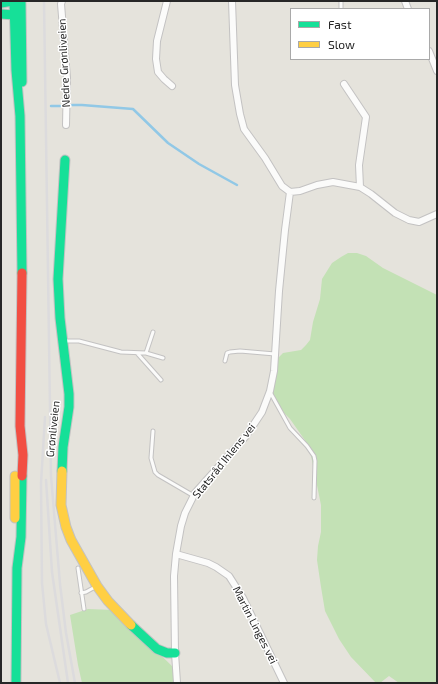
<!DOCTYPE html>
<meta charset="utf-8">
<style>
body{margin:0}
#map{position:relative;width:438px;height:684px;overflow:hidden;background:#e5e3dc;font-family:"Exo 2",sans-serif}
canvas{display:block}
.frame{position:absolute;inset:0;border:2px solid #272727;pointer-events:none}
.legend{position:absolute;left:290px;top:8px;width:140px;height:52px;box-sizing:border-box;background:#fff;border:1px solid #a9a9a9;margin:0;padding:5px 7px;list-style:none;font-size:12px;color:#272727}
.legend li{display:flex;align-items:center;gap:8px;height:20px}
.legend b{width:20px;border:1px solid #a9a9a9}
</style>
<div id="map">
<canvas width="438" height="684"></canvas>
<div class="frame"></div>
<ul class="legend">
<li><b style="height:5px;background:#16e098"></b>Fast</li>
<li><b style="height:5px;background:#ffcf43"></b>Slow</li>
</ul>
</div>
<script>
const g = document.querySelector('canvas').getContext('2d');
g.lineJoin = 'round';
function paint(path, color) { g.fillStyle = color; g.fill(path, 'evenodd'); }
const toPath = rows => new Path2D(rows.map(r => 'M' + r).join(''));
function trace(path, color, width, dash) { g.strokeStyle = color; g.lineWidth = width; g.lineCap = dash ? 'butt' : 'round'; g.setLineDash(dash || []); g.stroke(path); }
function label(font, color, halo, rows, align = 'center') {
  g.font = font + ' "Exo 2",sans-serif'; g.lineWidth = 3; g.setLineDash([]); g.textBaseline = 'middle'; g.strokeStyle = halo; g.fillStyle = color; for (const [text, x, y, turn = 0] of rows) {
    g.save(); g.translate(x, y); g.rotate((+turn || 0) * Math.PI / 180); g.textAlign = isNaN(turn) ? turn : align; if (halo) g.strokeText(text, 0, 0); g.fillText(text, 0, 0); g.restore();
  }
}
const green = toPath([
 [348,253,357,253,366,256,383,268,437,295,437,683,399,683,389,676,380,683,376,683,351,657,339,639,325,611,321,587,317,560,318,546,321,532,321,505,309,446,290,419,282,411,271,395,278,358,283,353,301,350,306,345,310,340,313,322,320,299,322,279,332,263,341,257],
 [88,609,114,610,172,666,177,683,82,683,78,665,70,615]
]);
const stream = toPath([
 [72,105,82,105,133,109,168,143,199,164,237,185],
 [51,106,60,106]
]);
const lane = toPath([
 [341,1,341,9],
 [64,341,79,341,121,352,146,353,153,332],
 [137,353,161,380],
 [146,353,163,358],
 [225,361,227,353,230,352,240,351,275,354],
 [270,392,290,428,307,446,314,456,315,461,314,498],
 [153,431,151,458,155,472,158,475,194,496],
 [78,568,84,609],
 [81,593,86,592,95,587]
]);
const street = toPath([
 [62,1,61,4,67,78,66,125],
 [167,1,157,41,156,59,158,72,164,79,172,86],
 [232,1,235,85,240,114,244,129,265,158,282,186,290,192],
 [405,1,408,9],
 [429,51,437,71],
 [344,84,366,117,359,165,360,187],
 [290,192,300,191,317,185,333,182,360,187,371,194,395,213,409,220,419,222,437,214],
 [176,554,208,563,216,567,229,576,243,598,284,683],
 [177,683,175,653,174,576,176,554,181,526,185,513,195,493,246,436,262,412,270,391,274,371,279,291,285,230,290,192]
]);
const fast = toPath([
 [14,1,16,70,20,116,22,273],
 [21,1,22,82],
 [1,3,13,1],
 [1,14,14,15,19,10],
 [62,471,63,447,69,407,69,394,60,318,58,279,65,160],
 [131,625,157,649,167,653,175,653],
 [16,683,17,568,21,537,22,476]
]);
const slow = toPath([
 [62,471,61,505,66,527,71,540,97,586,108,601,131,625],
 [15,476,15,518]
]);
const jam = toPath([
 [22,273,20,426,23,455,22,476]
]);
const rail = toPath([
 [44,1,51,476,60,584,66,633,75,683],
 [45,417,41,483,42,583,46,624,60,683],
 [46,480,52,572,68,683]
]);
const streetNames = [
 ["Nedre Grønliveien",64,63,-93],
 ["Grønliveien",53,429,-84],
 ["Statsråd Ihlens vei",224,461,-51],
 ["Martin Linges vei",255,625,63]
];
paint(green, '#c3e1b5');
trace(stream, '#91c8e6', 2.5);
trace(lane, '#c3c2c2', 5);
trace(street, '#c3c2c2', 8);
trace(fast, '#c3c2c2', 11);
trace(slow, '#c3c2c2', 11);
trace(jam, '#c3c2c2', 11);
trace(lane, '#fbfbfa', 3);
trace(street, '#fbfbfa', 6);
trace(fast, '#16e098', 9);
trace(slow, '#ffcf43', 9);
trace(jam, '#f24e42', 9);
trace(rail, '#dcdbdd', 2.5);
label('11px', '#272727', '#fff', streetNames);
</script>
